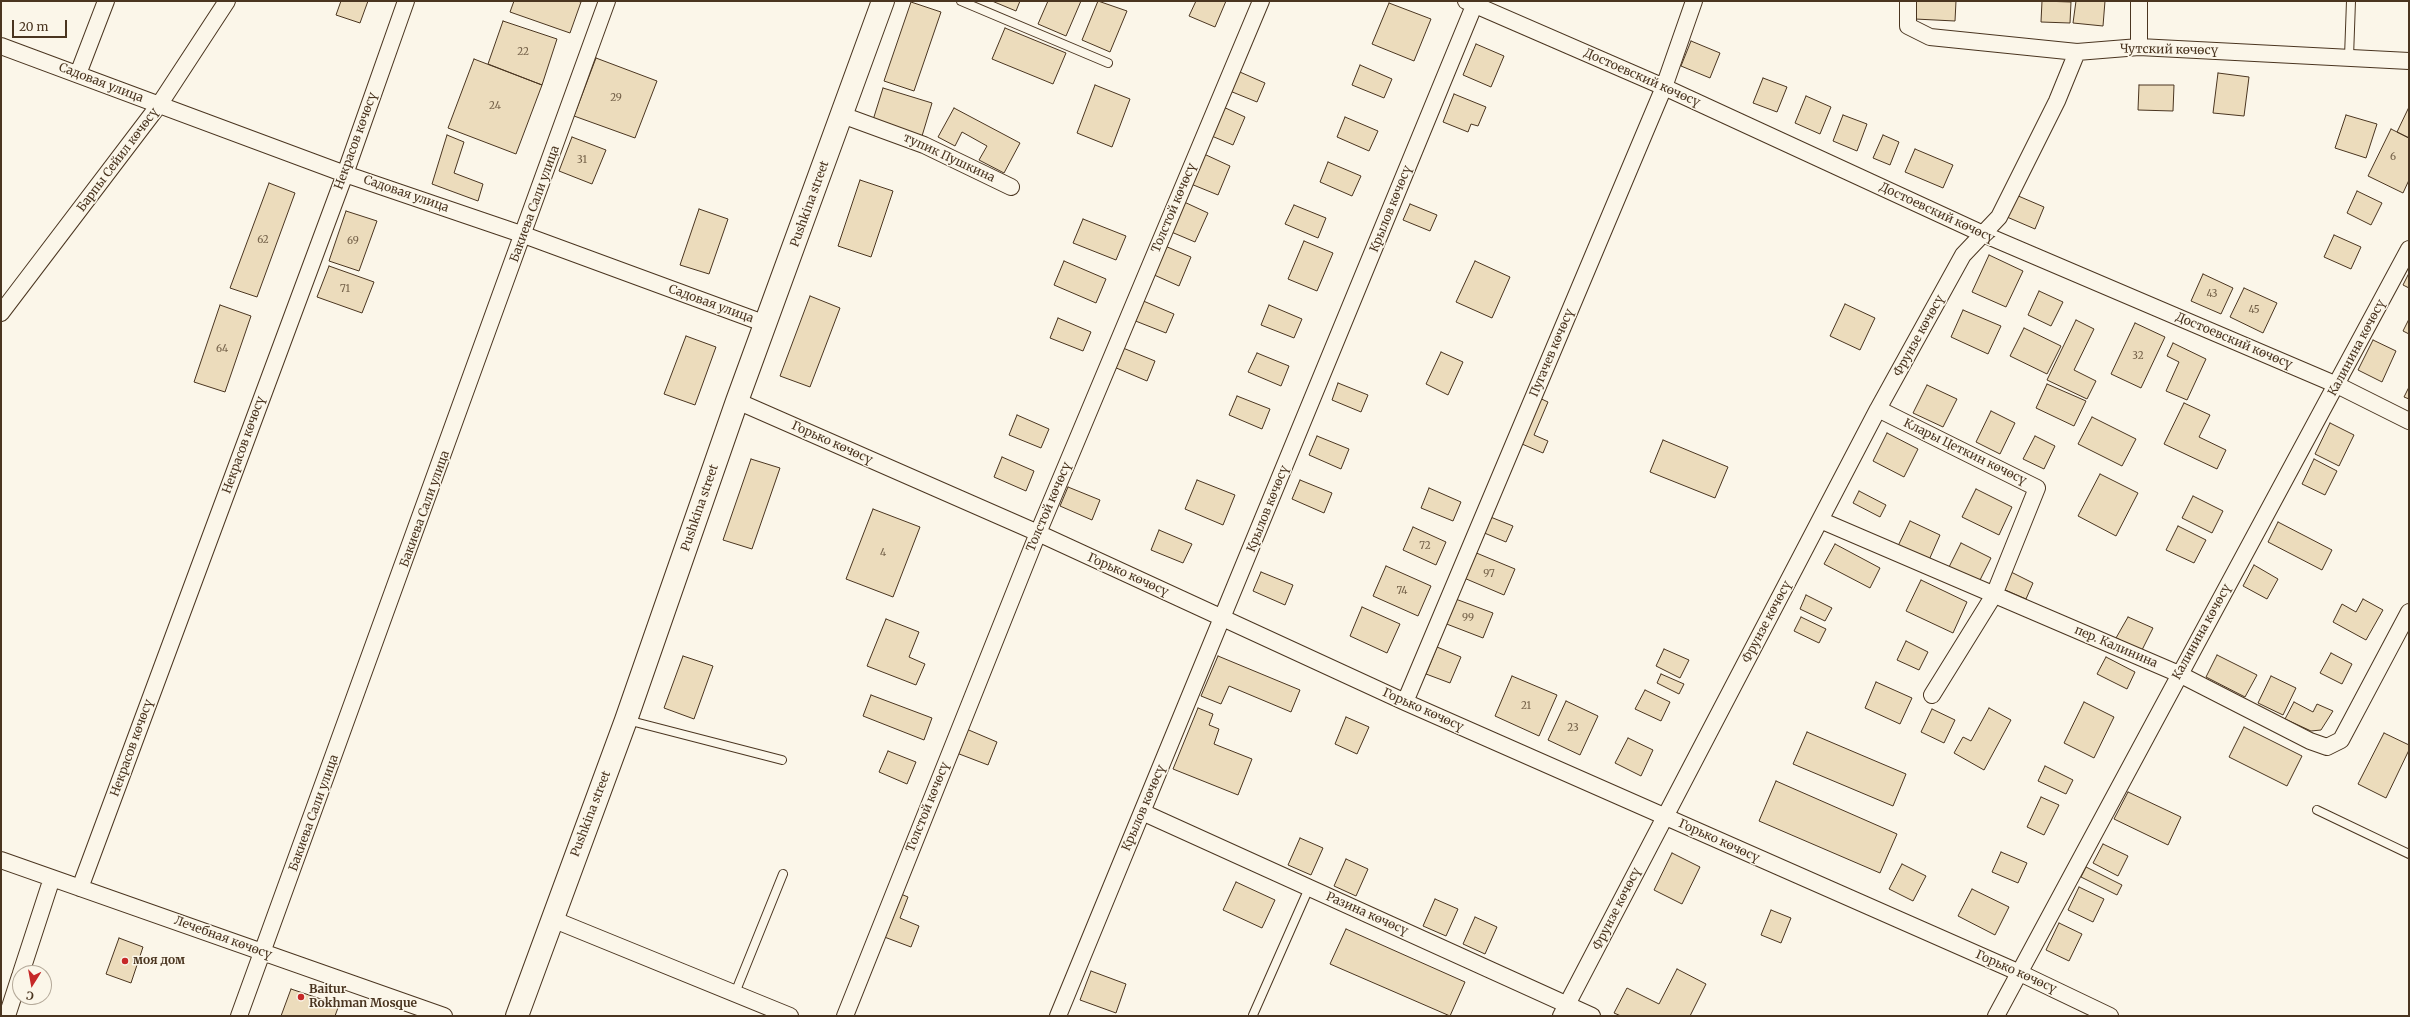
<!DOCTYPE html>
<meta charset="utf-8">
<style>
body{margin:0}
#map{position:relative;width:2410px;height:1017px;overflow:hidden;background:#fbf6e9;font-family:Merriweather,serif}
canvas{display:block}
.frame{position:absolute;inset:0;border:2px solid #4a3520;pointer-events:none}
.north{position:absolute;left:12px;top:965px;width:40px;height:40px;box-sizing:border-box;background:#fbf6e9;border:1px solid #b4a999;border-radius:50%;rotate:191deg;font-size:11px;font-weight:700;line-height:16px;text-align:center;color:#4a3520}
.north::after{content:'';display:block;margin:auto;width:14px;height:18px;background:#c62828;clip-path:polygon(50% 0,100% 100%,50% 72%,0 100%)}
.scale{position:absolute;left:12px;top:20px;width:55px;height:18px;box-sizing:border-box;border:2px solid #4a3520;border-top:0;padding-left:5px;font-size:12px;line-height:14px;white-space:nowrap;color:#4a3520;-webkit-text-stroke:3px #fbf6e9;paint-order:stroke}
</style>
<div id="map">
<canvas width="2410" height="1017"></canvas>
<div class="frame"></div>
<div class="north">С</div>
<div class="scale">20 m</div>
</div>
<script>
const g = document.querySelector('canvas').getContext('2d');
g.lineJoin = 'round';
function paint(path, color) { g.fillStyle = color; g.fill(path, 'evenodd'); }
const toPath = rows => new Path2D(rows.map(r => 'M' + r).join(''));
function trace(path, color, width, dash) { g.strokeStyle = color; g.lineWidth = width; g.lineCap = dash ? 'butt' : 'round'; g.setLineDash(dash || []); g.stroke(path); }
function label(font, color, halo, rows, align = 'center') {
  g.font = font + ' Merriweather,serif'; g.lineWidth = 3; g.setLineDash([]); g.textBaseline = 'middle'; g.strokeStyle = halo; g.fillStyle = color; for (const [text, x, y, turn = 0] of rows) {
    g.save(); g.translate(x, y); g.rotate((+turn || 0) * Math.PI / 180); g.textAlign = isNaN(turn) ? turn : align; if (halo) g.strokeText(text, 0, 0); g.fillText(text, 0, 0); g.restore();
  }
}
const building = toPath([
 [341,1,368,1,360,23,336,15,341,1],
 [514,1,577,1,581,2,570,33,510,12,514,1],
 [992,1,1020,1,1016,11,992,1],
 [1048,1,1081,1,1066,36,1038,24,1048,1],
 [1098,1,1127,11,1110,52,1082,40,1098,1],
 [1196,1,1226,1,1215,27,1189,16,1196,1],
 [1916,1,1956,1,1955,21,1915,19,1916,1],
 [2042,1,2071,2,2070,23,2041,22,2042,1],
 [2076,1,2105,1,2103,26,2073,23,2076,1],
 [911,2,941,12,914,91,884,81,911,2],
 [1389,3,1431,19,1414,61,1372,44,1389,3],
 [503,21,557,39,542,85,488,64,503,21],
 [1005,28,1066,53,1053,84,992,59,1005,28],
 [1691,41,1720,53,1710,78,1681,66,1691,41],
 [1476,44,1504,56,1491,87,1463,75,1476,44],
 [596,58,657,81,635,138,574,116,596,58],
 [474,59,542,85,516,154,448,128,474,59],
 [1360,65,1392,79,1384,98,1352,85,1360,65],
 [1233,69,1265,83,1257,102,1225,89,1233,69],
 [2218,73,2249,77,2244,116,2213,113,2218,73],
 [1763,78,1787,87,1777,112,1753,103,1763,78],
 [1095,85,1130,99,1112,147,1077,133,1095,85],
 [2139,85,2174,85,2173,111,2138,110,2139,85],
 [883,88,932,103,922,136,873,120,883,88],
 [1454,94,1486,107,1478,126,1471,124,1468,132,1443,122,1454,94],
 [1806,96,1831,107,1820,134,1795,123,1806,96],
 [1219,105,1245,117,1233,145,1207,134,1219,105],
 [2409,107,2409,138,2397,132,2409,107],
 [954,108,1020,143,1004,173,979,160,987,146,962,132,955,146,938,137,954,108],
 [1843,115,1867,124,1857,151,1833,141,1843,115],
 [2346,115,2377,124,2366,158,2335,148,2346,115],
 [1345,117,1378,131,1369,151,1337,137,1345,117],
 [2391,129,2409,138,2409,180,2403,193,2368,176,2391,129],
 [447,135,464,142,454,173,483,184,478,201,432,184,447,135],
 [1883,135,1899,142,1890,165,1873,158,1883,135],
 [572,137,606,150,592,184,559,171,572,137],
 [1915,149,1953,165,1943,188,1905,172,1915,149],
 [1204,154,1230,166,1218,195,1191,184,1204,154],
 [1328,162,1361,176,1352,196,1320,182,1328,162],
 [860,180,893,191,871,257,838,246,860,180],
 [269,183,295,193,257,297,230,288,269,183],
 [2357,191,2382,203,2371,225,2347,213,2357,191],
 [2016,195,2044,207,2035,229,2007,217,2016,195],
 [1182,201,1208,213,1195,242,1169,231,1182,201],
 [1410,204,1437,215,1430,231,1403,220,1410,204],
 [1294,205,1326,218,1318,238,1285,224,1294,205],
 [699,209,728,219,709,274,680,265,699,209],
 [346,211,377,221,359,271,329,261,346,211],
 [1083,219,1126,236,1116,260,1073,243,1083,219],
 [2334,235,2361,247,2351,269,2324,257,2334,235],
 [1304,241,1333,253,1317,291,1288,279,1304,241],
 [1165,246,1191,257,1179,286,1152,274,1165,246],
 [1989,255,2023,271,2006,307,1972,292,1989,255],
 [1064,261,1106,279,1096,303,1054,285,1064,261],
 [1475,261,1510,277,1492,318,1456,302,1475,261],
 [329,266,374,282,362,313,317,297,329,266],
 [2409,273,2409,288,2403,285,2409,273],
 [2203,274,2233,288,2221,314,2191,301,2203,274],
 [2244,288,2277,303,2263,333,2230,317,2244,288],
 [2039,291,2063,302,2051,326,2028,315,2039,291],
 [810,296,840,308,810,387,780,376,810,296],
 [1141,300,1174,314,1166,333,1133,320,1141,300],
 [1845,304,1875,318,1860,350,1830,336,1845,304],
 [220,305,251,316,225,392,194,382,220,305],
 [1269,305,1302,319,1294,338,1261,325,1269,305],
 [1963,310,2001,326,1988,354,1951,337,1963,310],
 [1058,318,1091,332,1083,351,1050,338,1058,318],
 [2409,319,2409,334,2403,331,2409,319],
 [2076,320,2094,329,2074,370,2096,381,2087,399,2047,380,2076,320],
 [2135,323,2165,337,2141,388,2111,374,2135,323],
 [2024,328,2061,346,2047,374,2010,356,2024,328],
 [686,336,716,347,695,405,664,394,686,336],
 [2373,340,2396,351,2382,382,2358,370,2373,340],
 [2173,343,2206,359,2187,400,2166,391,2179,362,2167,356,2173,343],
 [1123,348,1155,361,1147,381,1114,367,1123,348],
 [1441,352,1463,362,1448,395,1426,384,1441,352],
 [1257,353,1289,366,1281,386,1248,372,1257,353],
 [1338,383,1368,395,1361,412,1332,400,1338,383],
 [2047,384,2086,401,2074,426,2036,408,2047,384],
 [1927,385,1957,399,1943,427,1913,413,1927,385],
 [2409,387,2409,399,2404,397,2409,387],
 [1237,396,1270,409,1262,429,1229,415,1237,396],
 [1535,396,1548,402,1534,435,1548,441,1543,453,1515,441,1535,396],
 [2184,403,2210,415,2199,437,2226,450,2217,469,2164,444,2184,403],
 [1991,411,2015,423,2000,454,1976,442,1991,411],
 [1017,415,1049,429,1041,448,1009,435,1017,415],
 [2092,417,2136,439,2122,466,2078,444,2092,417],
 [2330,423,2354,435,2339,466,2315,454,2330,423],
 [1887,433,1918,449,1904,477,1873,461,1887,433],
 [1317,436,1349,449,1341,469,1309,455,1317,436],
 [2035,436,2055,446,2044,469,2023,459,2035,436],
 [1663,440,1728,467,1715,498,1650,472,1663,440],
 [1002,457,1034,471,1026,491,994,477,1002,457],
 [751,459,780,468,752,549,723,540,751,459],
 [2314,459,2337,471,2325,495,2302,484,2314,459],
 [2100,474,2138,493,2116,536,2078,516,2100,474],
 [1197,480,1235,495,1223,525,1185,509,1197,480],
 [1300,480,1332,493,1324,513,1292,499,1300,480],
 [1068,487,1100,500,1092,520,1060,506,1068,487],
 [1429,488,1461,502,1453,521,1421,508,1429,488],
 [1976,489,2012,507,1999,535,1962,517,1976,489],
 [1859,491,1886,505,1880,517,1853,503,1859,491],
 [2193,496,2223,511,2212,533,2182,518,2193,496],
 [873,509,920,527,893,597,846,579,873,509],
 [1488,516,1513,526,1506,542,1482,532,1488,516],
 [1910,521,1940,535,1929,560,1898,546,1910,521],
 [2278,522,2332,550,2322,570,2268,542,2278,522],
 [2178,526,2206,540,2194,563,2166,550,2178,526],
 [1413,527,1446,542,1436,565,1403,550,1413,527],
 [1159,530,1192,544,1183,563,1151,550,1159,530],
 [1961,543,1991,558,1978,584,1948,569,1961,543],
 [1835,544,1880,568,1870,588,1824,564,1835,544],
 [1474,552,1515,569,1504,595,1464,578,1474,552],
 [2254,565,2278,579,2267,599,2243,586,2254,565],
 [1386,566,1431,586,1418,616,1373,596,1386,566],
 [1261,572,1293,585,1285,605,1253,591,1261,572],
 [2011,572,2033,583,2026,599,2003,589,2011,572],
 [1921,580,1967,602,1953,633,1906,611,1921,580],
 [1806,595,1832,608,1825,621,1800,609,1806,595],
 [1453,598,1493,613,1483,638,1444,623,1453,598],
 [2363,599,2383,610,2366,640,2333,622,2342,604,2356,612,2363,599],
 [1362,607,1400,624,1387,653,1350,636,1362,607],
 [1801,617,1826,629,1819,643,1794,631,1801,617],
 [2128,617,2153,628,2142,650,2116,638,2128,617],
 [886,619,919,632,909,657,925,664,916,685,867,666,886,619],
 [1906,641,1928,652,1919,670,1897,660,1906,641],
 [1437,647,1461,657,1450,683,1426,674,1437,647],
 [1664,649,1689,660,1680,678,1656,666,1664,649],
 [2331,653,2352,664,2342,684,2320,673,2331,653],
 [2217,655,2257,675,2245,697,2206,677,2217,655],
 [683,656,713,666,694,719,664,708,683,656],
 [1218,656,1300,690,1291,712,1229,686,1221,704,1201,696,1218,656],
 [2106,657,2135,672,2127,689,2097,674,2106,657],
 [1661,674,1684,684,1679,694,1657,683,1661,674],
 [1512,676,1557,695,1539,736,1495,716,1512,676],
 [2271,676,2296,688,2283,715,2258,703,2271,676],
 [1876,682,1912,698,1900,724,1865,708,1876,682],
 [1645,690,1670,702,1661,721,1635,709,1645,690],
 [871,695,932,718,924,740,863,716,871,695],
 [1566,701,1598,716,1580,755,1548,740,1566,701],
 [2084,702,2114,717,2094,758,2064,743,2084,702],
 [2294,702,2313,712,2317,704,2333,711,2321,730,2311,731,2285,719,2294,702],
 [1198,708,1213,714,1209,725,1219,729,1214,744,1252,759,1238,795,1173,769,1198,708],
 [1989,708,2011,720,1984,770,1954,753,1963,737,1971,741,1989,708],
 [1932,709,1955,720,1944,743,1921,732,1932,709],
 [1346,717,1369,727,1357,754,1335,744,1346,717],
 [2244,727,2302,756,2287,786,2229,757,2244,727],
 [964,728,997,742,988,765,954,752,964,728],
 [1807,732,1906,774,1893,806,1793,764,1807,732],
 [2384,733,2409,745,2409,750,2386,798,2358,784,2384,733],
 [1628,738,1653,750,1641,776,1615,763,1628,738],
 [888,751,916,762,907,784,879,772,888,751],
 [2045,766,2073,780,2066,794,2038,781,2045,766],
 [1776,781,1897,834,1880,873,1759,821,1776,781],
 [2128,792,2181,817,2168,845,2114,819,2128,792],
 [2041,797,2059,805,2044,835,2027,827,2041,797],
 [1300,838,1323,848,1311,875,1288,865,1300,838],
 [2103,844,2128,856,2118,876,2093,863,2103,844],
 [2001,852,2027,863,2018,883,1992,872,2001,852],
 [1672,853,1700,867,1682,904,1654,890,1672,853],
 [1346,859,1368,869,1356,896,1334,886,1346,859],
 [1902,864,1926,876,1913,901,1889,889,1902,864],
 [2086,867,2122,885,2117,895,2081,877,2086,867],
 [1236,882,1275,900,1262,928,1223,910,1236,882],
 [2079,887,2104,899,2093,922,2068,910,2079,887],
 [1972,889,2009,907,1995,935,1958,916,1972,889],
 [896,892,908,897,900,918,919,926,911,947,879,935,896,892],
 [1435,899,1458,909,1446,936,1423,926,1435,899],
 [1771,910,1791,918,1781,943,1761,935,1771,910],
 [1475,917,1497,927,1485,954,1463,944,1475,917],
 [2059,923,2082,934,2069,961,2046,950,2059,923],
 [1346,929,1465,982,1450,1016,1330,964,1346,929],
 [119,938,143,947,131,983,106,974,119,938],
 [1677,969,1706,984,1690,1016,1621,1016,1614,1013,1627,988,1659,1004,1677,969],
 [1091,971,1126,984,1116,1013,1080,1000,1091,971],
 [291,989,339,1005,335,1016,281,1016,291,989]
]);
const lane = toPath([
 [961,1,1108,63],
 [2349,57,2351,1],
 [627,720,782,760],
 [2317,810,2409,854],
 [735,993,783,874],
 [1253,1015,1309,888]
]);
const street = toPath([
 [1466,1,1664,87,1983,234,2337,385,2409,421],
 [1908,1,1908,26,1930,37,2077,52,2139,47,2409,61],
 [2139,1,2139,47],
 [1,46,345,174,524,235,766,324],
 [78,74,106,1],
 [842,115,924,145,1011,187],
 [1,313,159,105,227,1],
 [737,401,1038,533,1405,702,2020,973,2110,1016],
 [1878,409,2037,488,1994,595,1932,695],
 [1820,520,2179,674,2310,741,2327,747,2341,740,2409,612],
 [1405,702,1664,87,1694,1],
 [1142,812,1592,1016],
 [1,860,444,1016],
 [80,888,345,174,406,1],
 [552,919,790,1016],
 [21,973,52,878],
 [7,1016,20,976],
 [239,1016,607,1],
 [845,1016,1038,533,1261,1],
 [1058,1016,1476,1],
 [1561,1016,1878,409,1963,255,1999,217,2057,101,2077,52],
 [1996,1016,2409,249]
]);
const highway = toPath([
 [517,1016,626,720,737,401,883,1]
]);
const markers = [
 [125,961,4,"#c62828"],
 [301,997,4,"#c62828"]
];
const numberNames = [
 ["22",523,52],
 ["29",616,98],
 ["24",495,106],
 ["6",2393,157],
 ["31",582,160],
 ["62",263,240],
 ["69",353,241],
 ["71",345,289],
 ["43",2212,294],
 ["45",2254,310],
 ["64",222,349],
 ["32",2138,356],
 ["72",1425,546],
 ["4",883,553],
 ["97",1489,574],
 ["74",1402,591],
 ["99",1468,618],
 ["21",1526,706],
 ["23",1573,728]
];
const streetNames = [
 ["Чутский көчөсү",2169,50,1],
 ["Достоевский көчөсү",1642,78,24],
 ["Садовая улица",101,83,21],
 ["Некрасов көчөсү",356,141,-70],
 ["тупик Пушкина",949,158,25],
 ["Барпы Сейил көчөсү",118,160,-53],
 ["Садовая улица",406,194,19],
 ["Бакиева Сали улица",535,204,-70],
 ["Pushkina street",810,204,-70],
 ["Толстой көчөсү",1174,208,-67],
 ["Крылов көчөсү",1391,209,-68],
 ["Достоевский көчөсү",1937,213,25],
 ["Садовая улица",711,304,20],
 ["Фрунзе көчөсү",1919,336,-61],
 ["Достоевский көчөсү",2234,341,23],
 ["Калинина көчөсү",2357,348,-62],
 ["Пугачев көчөсү",1552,353,-67],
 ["Горько көчөсү",832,443,24],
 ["Некрасов көчөсү",244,445,-70],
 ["Клары Цеткин көчөсү",1965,452,26],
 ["Толстой көчөсү",1049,507,-67],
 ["Pushkina street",700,508,-71],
 ["Бакиева Сали улица",425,509,-70],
 ["Крылов көчөсү",1268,509,-68],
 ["Горько көчөсү",1128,575,24],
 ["Фрунзе көчөсү",1767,622,-62],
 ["Калинина көчөсү",2202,632,-61],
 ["пер. Калинина",2116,647,23],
 ["Горько көчөсү",1423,710,24],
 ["Некрасов көчөсү",132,748,-70],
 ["Толстой көчөсү",928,807,-68],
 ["Крылов көчөсү",1144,808,-67],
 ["Бакиева Сали улица",314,813,-70],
 ["Pushkina street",591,814,-69],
 ["Горько көчөсү",1719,841,24],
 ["Фрунзе көчөсү",1617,909,-63],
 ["Разина көчөсү",1367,914,24],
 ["Лечебная көчөсү",223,938,20],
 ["Горько көчөсү",2016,972,24]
];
const poiNames = [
 ["моя дом",133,961],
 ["Baitur",309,990],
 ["Rokhman Mosque",309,1004]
];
paint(building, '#ecdcbc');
trace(building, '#4a3520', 1);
trace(lane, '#4a3520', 10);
trace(street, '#4a3520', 18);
trace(highway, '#4a3520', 24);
trace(lane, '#fbf6e9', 8);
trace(street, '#fbf6e9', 16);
trace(highway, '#fbf6e9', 22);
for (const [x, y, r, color] of markers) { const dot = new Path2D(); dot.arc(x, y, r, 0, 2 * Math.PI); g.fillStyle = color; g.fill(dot); trace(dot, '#fbf6e9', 1.5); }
label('10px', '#725f47', null, numberNames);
label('12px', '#4a3520', '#fbf6e9', streetNames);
label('bold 12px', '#4a3520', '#fbf6e9', poiNames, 'left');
</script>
